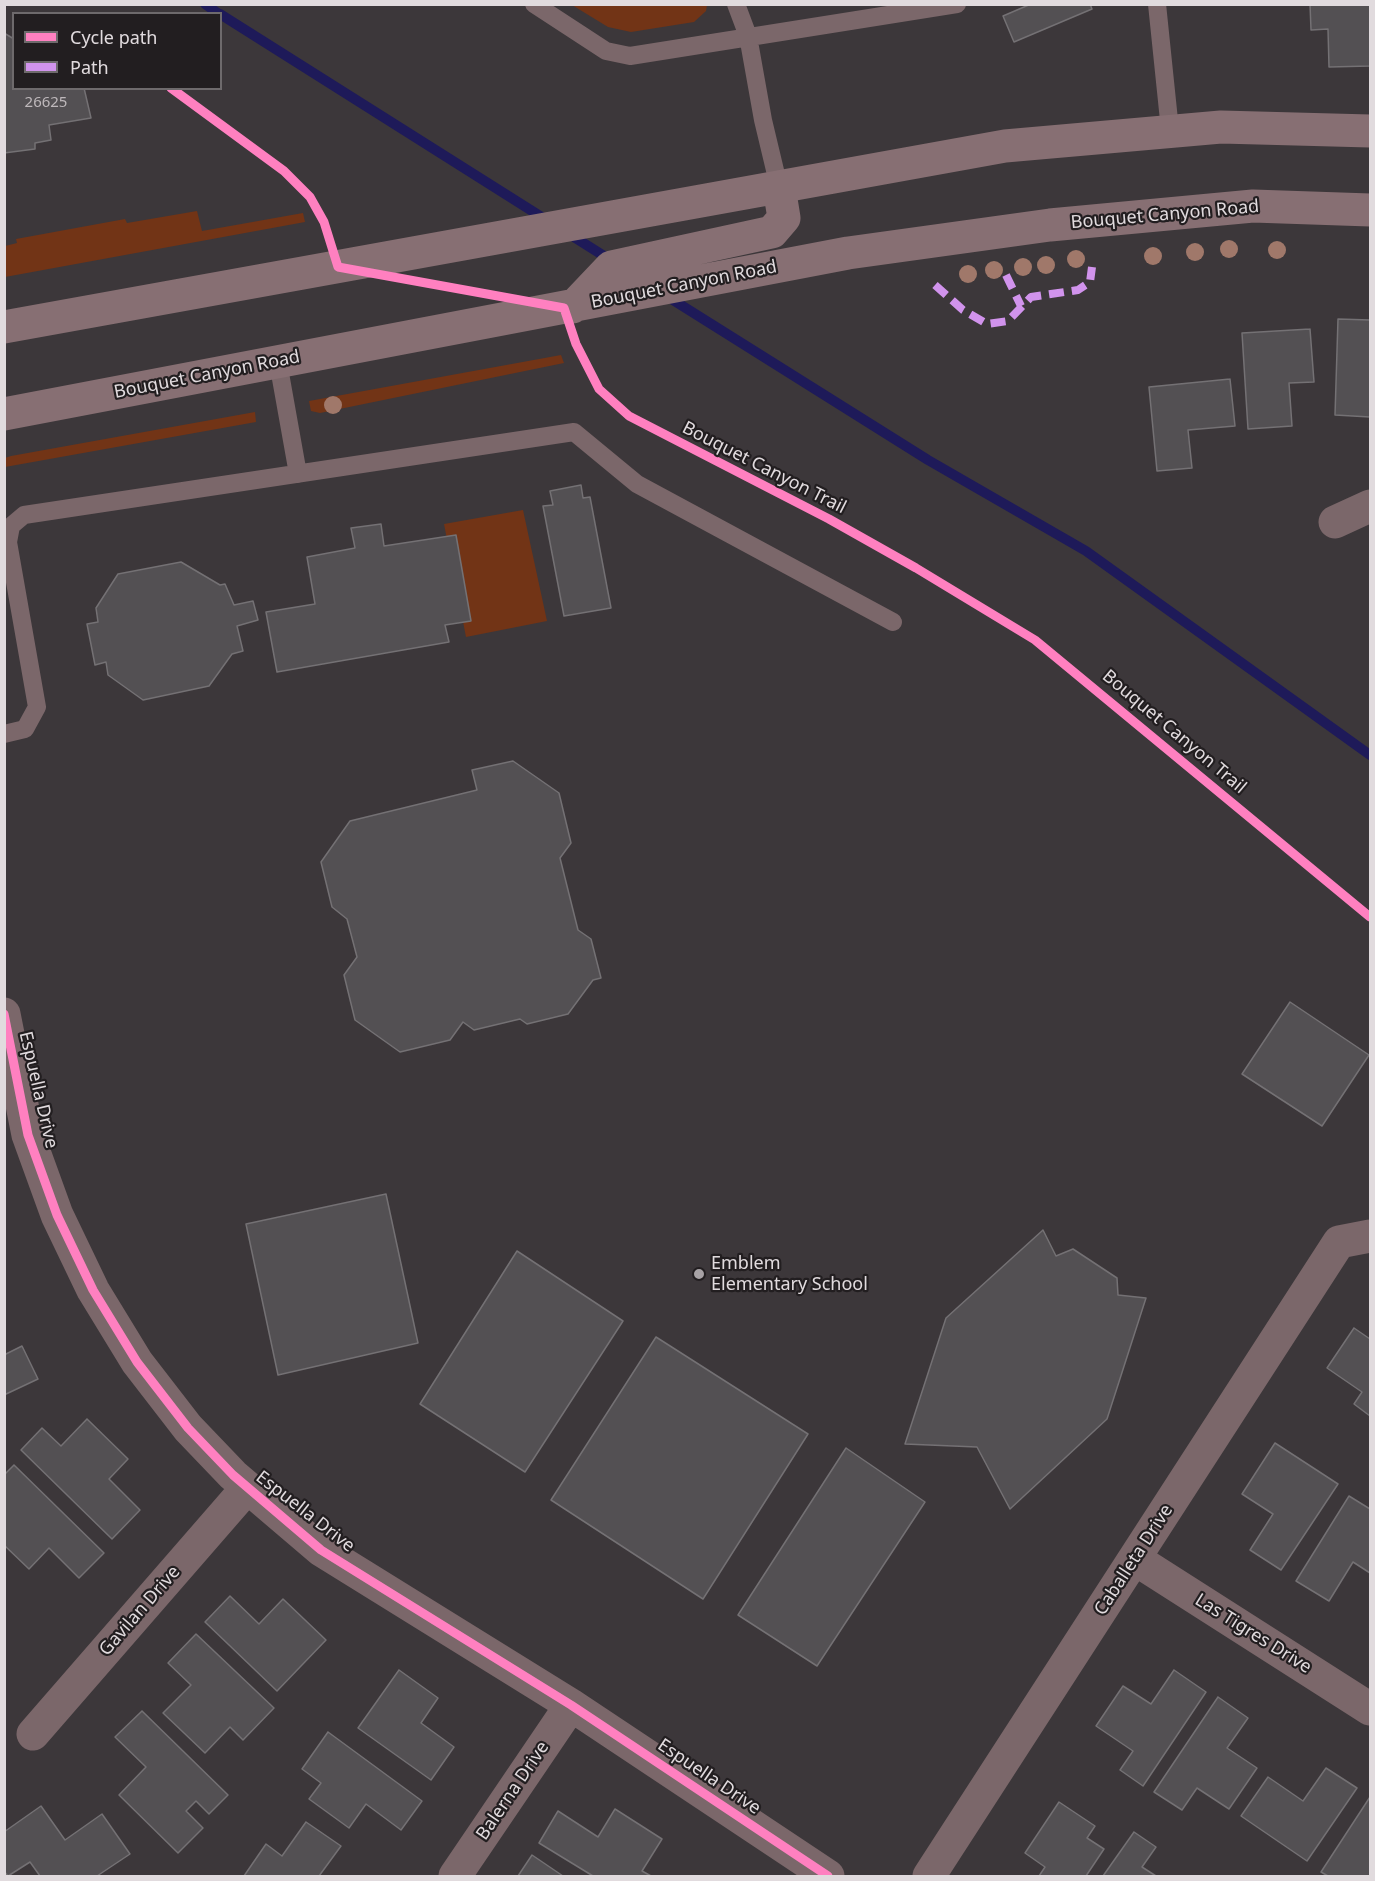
<!DOCTYPE html>
<style>
body{margin:0}
#map{position:relative;width:1375px;height:1881px;overflow:hidden;background:#3c373a;font-family:"Noto Sans",sans-serif}
canvas{display:block}
.frame{position:absolute;inset:0;border:6px solid #e1dbde;pointer-events:none}
.legend{position:absolute;left:12px;top:12px;width:210px;height:78px;box-sizing:border-box;background:#221e20;border:2px solid #6e6a6c;margin:0;padding:8px 10px;list-style:none;font-size:18px;color:#e1dbde}
.legend li{display:flex;align-items:center;gap:12px;height:30px}
.legend b{width:30px;border:2px solid #6e6a6c}
</style>
<div id="map">
<canvas width="1375" height="1881"></canvas>
<div class="frame"></div>
<ul class="legend">
<li><b style="height:8px;background:#ff80c0"></b>Cycle path</li>
<li><b style="height:8px;background:#d193ec"></b>Path</li>
</ul>
</div>
<script>
const g = document.querySelector('canvas').getContext('2d');
g.lineJoin = 'round';
function paint(path, color) { g.fillStyle = color; g.fill(path, 'evenodd'); }
const toPath = rows => new Path2D(rows.map(r => 'M' + r).join(''));
function trace(path, color, width, dash) { g.strokeStyle = color; g.lineWidth = width; g.lineCap = dash ? 'butt' : 'round'; g.setLineDash(dash || []); g.stroke(path); }
function label(font, color, halo, rows, align = 'center') {
  g.font = font + ' "Noto Sans",sans-serif'; g.lineWidth = 4.5; g.setLineDash([]); g.textBaseline = 'middle'; g.strokeStyle = halo; g.fillStyle = color; for (const [text, x, y, turn = 0] of rows) {
    g.save(); g.translate(x, y); g.rotate((+turn || 0) * Math.PI / 180); g.textAlign = isNaN(turn) ? turn : align; if (halo) g.strokeText(text, 0, 0); g.fillText(text, 0, 0); g.restore();
  }
}
const green = toPath([
 [572,5,707,5,706,11,694,22,631,32,608,27],
 [197,211,202,231,303,213,305,222,5,277,5,246,17,243,16,239,125,219,127,223],
 [561,355,564,363,320,413,311,411,309,401],
 [255,412,256,422,5,467,5,458,11,456],
 [523,510,547,621,466,637,444,524]
]);
const stream = toPath([
 [205,4,219,14],
 [220,14,548,221],
 [566,232,612,261],
 [665,295,928,460,1086,551,1370,755]
]);
const building = toPath([
 [1031,4,1090,4,1092,9,1014,42,1003,16,1031,4],
 [1310,4,1370,4,1370,66,1329,67,1328,29,1311,30,1310,4],
 [4,33,14,39,14,88,84,88,91,118,49,125,51,140,35,143,35,149,4,153,4,33],
 [1338,319,1370,320,1370,417,1335,415,1338,319],
 [1310,329,1314,382,1289,383,1292,426,1248,429,1242,333,1310,329],
 [1230,379,1235,426,1188,430,1192,468,1157,471,1149,387,1230,379],
 [581,485,583,498,590,497,611,608,564,616,543,506,553,505,550,491,581,485],
 [381,524,384,546,456,535,471,621,445,625,449,642,277,672,266,612,315,604,307,557,355,548,351,528,381,524],
 [181,562,220,585,225,584,234,605,253,601,258,620,237,626,243,651,232,654,209,686,143,700,108,675,106,662,95,665,87,624,98,622,96,608,118,574,181,562],
 [513,761,559,793,571,843,560,858,578,930,591,939,601,978,593,980,568,1014,527,1024,520,1019,474,1030,463,1022,450,1040,400,1052,355,1020,344,975,357,957,347,919,332,907,321,862,350,821,477,790,472,770,513,761],
 [1290,1002,1369,1055,1322,1126,1242,1074,1290,1002],
 [386,1194,418,1343,278,1375,246,1224,386,1194],
 [1043,1230,1056,1256,1073,1249,1117,1278,1118,1295,1146,1298,1107,1419,1010,1509,977,1447,905,1444,946,1318,1043,1230],
 [517,1251,623,1321,525,1472,420,1404,517,1251],
 [1354,1328,1370,1339,1370,1416,1354,1404,1362,1392,1327,1368,1354,1328],
 [656,1337,808,1434,703,1599,551,1500,656,1337],
 [22,1346,38,1379,4,1395,4,1355,22,1346],
 [87,1419,128,1459,109,1479,140,1510,112,1539,21,1450,42,1428,61,1446,87,1419],
 [1275,1443,1338,1484,1281,1570,1250,1550,1273,1514,1242,1494,1275,1443],
 [846,1448,925,1502,817,1666,738,1615,846,1448],
 [14,1465,104,1553,79,1578,49,1548,29,1569,4,1545,4,1475,14,1465],
 [1349,1496,1370,1509,1370,1573,1353,1562,1329,1601,1296,1581,1349,1496],
 [230,1596,259,1624,283,1599,326,1640,277,1691,205,1622,230,1596],
 [196,1634,274,1708,243,1740,230,1727,205,1753,163,1713,191,1685,168,1663,196,1634],
 [399,1670,438,1698,421,1723,454,1747,431,1780,358,1728,399,1670],
 [1174,1670,1206,1692,1143,1786,1120,1770,1133,1751,1096,1726,1123,1686,1151,1704,1174,1670],
 [1218,1697,1248,1718,1227,1748,1257,1768,1229,1809,1197,1788,1182,1810,1154,1792,1218,1697],
 [142,1711,228,1795,209,1814,196,1801,186,1811,203,1828,178,1853,119,1795,146,1767,115,1737,142,1711],
 [328,1732,422,1801,401,1830,366,1804,349,1828,309,1799,321,1783,302,1769,328,1732],
 [1326,1768,1357,1788,1307,1861,1241,1816,1268,1777,1303,1801,1326,1768],
 [1370,1797,1370,1876,1328,1876,1321,1872,1370,1797],
 [1059,1802,1095,1826,1087,1838,1104,1849,1086,1876,1039,1876,1045,1867,1025,1853,1059,1802],
 [41,1806,65,1840,102,1814,130,1854,97,1876,40,1876,30,1862,8,1876,4,1871,4,1832,41,1806],
 [615,1809,662,1839,642,1871,651,1876,593,1876,539,1843,558,1811,598,1837,615,1809],
 [306,1822,341,1846,319,1876,244,1876,266,1844,282,1856,306,1822],
 [1134,1832,1156,1847,1142,1867,1156,1876,1103,1876,1134,1832],
 [532,1855,563,1876,518,1876,532,1855]
]);
const lane = toPath([
 [534,4,606,51,630,56,957,4],
 [736,4,748,36,763,120,779,187],
 [1157,4,1170,130],
 [278,362,298,474],
 [4,734,25,729,37,707,8,542,11,526,24,515,574,432,637,484,893,622]
]);
const street = toPath([
 [1335,522,1370,506],
 [4,1014,28,1135,57,1215,93,1290,137,1362,188,1428,233,1475,321,1550,571,1705,828,1876],
 [1135,1559,1370,1709],
 [33,1734,246,1489],
 [455,1876,571,1705],
 [929,1876,1339,1242,1370,1236]
]);
const primary = toPath([
 [573,307,611,267,772,232,784,218,779,187],
 [4,327,1005,146,1221,127,1370,131],
 [4,414,848,253,1050,225,1253,206,1370,210]
]);
const quiet = toPath([
 [1006,275,1021,306],
 [935,285,963,310,987,324,1008,321,1031,297,1078,290,1090,282,1092,267]
]);
const cycleway = toPath([
 [171,88,284,171,310,197,324,222,338,267,564,308,576,344,599,389,629,416,829,519,916,568,1035,640,1370,917],
 [4,1014,28,1135,57,1215,93,1290,137,1362,188,1428,233,1475,321,1550,571,1705,828,1876]
]);
const trees = [
 [1229,249],
 [1277,250],
 [1195,252],
 [1153,256],
 [1076,259],
 [1046,265],
 [1023,267],
 [994,270],
 [968,274],
 [333,405]
];
const markers = [
 [699,1274,6,"#a7a2a5"]
];
const numberNames = [
 ["26625",46,103]
];
const streetNames = [
 ["Bouquet Canyon Road",1165,215,-5],
 ["Bouquet Canyon Road",684,285,-11],
 ["Bouquet Canyon Road",207,375,-11],
 ["Bouquet Canyon Trail",764,468,27],
 ["Bouquet Canyon Trail",1174,732,40],
 ["Espuella Drive",38,1090,77],
 ["Espuella Drive",305,1512,38],
 ["Caballeta Drive",1134,1560,-57],
 ["Gavilan Drive",140,1611,-49],
 ["Las Tigres Drive",1253,1634,32],
 ["Espuella Drive",709,1777,34],
 ["Balerna Drive",513,1791,-56]
];
const poiNames = [
 ["Emblem",711,1264],
 ["Elementary School",711,1285]
];
paint(green, '#723416');
trace(stream, '#1e1a59', 10);
paint(building, '#535053');
trace(building, '#747174', 1.5);
trace(lane, '#7b676a', 18);
trace(street, '#7b676a', 33);
trace(primary, '#876f73', 33);
trace(quiet, '#d193ec', 8, [15, 8]);
trace(cycleway, '#ff80c0', 9);
g.fillStyle = '#a0786a';
for (const [x, y] of trees) { g.beginPath(); g.arc(x, y, 9, 0, 2 * Math.PI); g.fill(); }
for (const [x, y, r, color] of markers) { const dot = new Path2D(); dot.arc(x, y, r, 0, 2 * Math.PI); g.fillStyle = color; g.fill(dot); trace(dot, '#221e20', 2); }
label('15px', '#beb8bb', null, numberNames);
label('18px', '#e1dbde', '#221e20', streetNames);
label('18px', '#e1dbde', '#221e20', poiNames, 'left');
</script>
